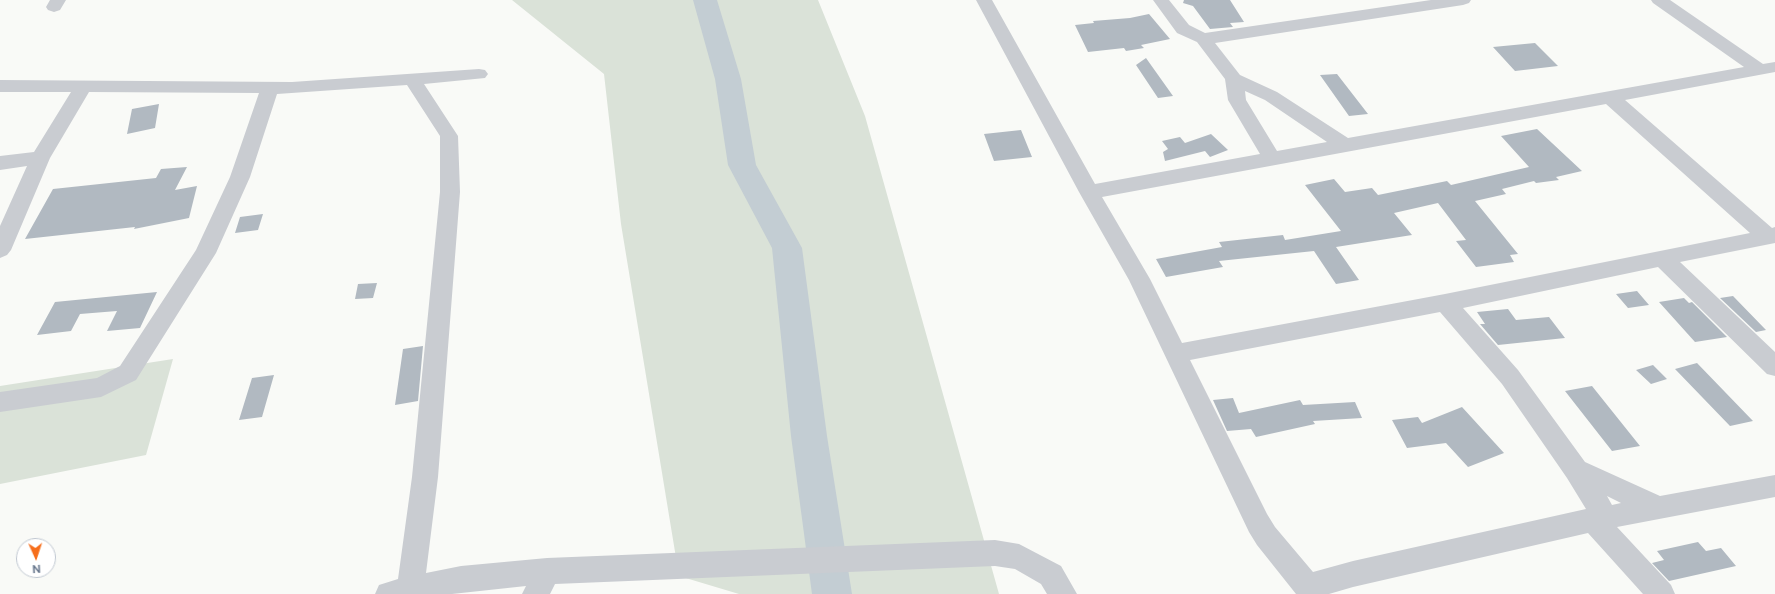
<!DOCTYPE html>
<style>
body{margin:0}
#map{position:relative;width:1775px;height:594px;overflow:hidden;background:#f9faf7;font-family:"Public Sans",sans-serif}
canvas{display:block}
.north{position:absolute;left:16px;top:538px;width:40px;height:40px;box-sizing:border-box;background:#fff;border:1px solid #c1c8d1;border-radius:50%;rotate:177deg;font-size:11px;font-weight:700;line-height:16px;text-align:center;color:#65758b}
.north::after{content:'';display:block;margin:auto;width:14px;height:18px;background:#f66e1b;clip-path:polygon(50% 0,100% 100%,50% 72%,0 100%)}
</style>
<div id="map">
<canvas width="1775" height="594"></canvas>
<div class="north">N</div>
</div>
<script>
const g = document.querySelector('canvas').getContext('2d');
g.lineJoin = 'round';
function paint(path, color) { g.fillStyle = color; g.fill(path, 'evenodd'); }
const toPath = rows => new Path2D(rows.map(r => 'M' + r).join(''));
const green = toPath([
 [512,0,818,0,865,116,999,594,739,594,679,576,621,224,604,74],
 [173,359,146,455,0,484,0,386]
]);
const river = toPath([
 [693,0,717,0,741,79,756,165,802,248,827,436,852,594,812,594,791,436,772,248,728,165,715,79,693,0]
]);
const building = toPath([
 [1184,0,1230,0,1244,22,1230,23,1233,27,1210,29,1193,6,1183,3],
 [1149,14,1170,39,1141,45,1144,48,1126,51,1124,48,1088,52,1075,25,1094,23,1093,21,1130,18],
 [1535,43,1558,66,1515,71,1493,47],
 [1146,58,1173,96,1158,98,1136,65],
 [1337,74,1368,114,1349,116,1320,75],
 [159,104,155,128,127,134,132,109],
 [1537,129,1582,171,1556,177,1559,180,1536,183,1534,181,1502,189,1506,194,1475,201,1518,254,1510,255,1514,262,1476,267,1456,241,1466,240,1438,203,1394,213,1412,235,1336,247,1359,280,1336,284,1314,251,1219,261,1223,267,1166,277,1156,259,1222,247,1219,242,1283,235,1285,240,1341,231,1305,185,1334,179,1345,192,1372,188,1378,195,1447,181,1451,185,1529,167,1501,136],
 [1021,130,1032,157,994,161,984,134],
 [1211,134,1228,150,1210,157,1205,151,1165,161,1163,152,1168,149,1162,141,1180,137,1185,143],
 [187,167,175,190,197,186,189,218,134,229,135,227,25,239,53,189,156,178,161,169],
 [263,214,258,230,235,233,240,217],
 [377,283,373,298,355,299,358,284],
 [1637,291,1649,305,1628,308,1616,294],
 [157,292,140,328,107,331,117,311,80,314,71,331,37,335,55,302],
 [1733,296,1766,330,1756,332,1720,298],
 [1684,298,1689,303,1692,302,1727,337,1695,342,1659,302],
 [1508,309,1516,320,1549,317,1565,338,1498,345,1480,324,1485,324,1477,312],
 [423,346,418,401,395,405,403,349],
 [1697,363,1753,421,1730,426,1675,369],
 [1653,365,1667,379,1651,384,1636,370],
 [274,375,262,417,239,420,252,378],
 [1592,386,1640,446,1612,451,1565,391],
 [1233,398,1239,413,1300,400,1303,405,1355,402,1362,418,1313,421,1315,424,1256,437,1251,429,1227,431,1213,400],
 [1462,407,1504,453,1468,467,1446,443,1407,448,1392,420,1418,417,1422,423],
 [1698,542,1706,551,1721,548,1736,566,1669,581,1652,563,1664,560,1657,551]
]);
const minor = toPath([
 [50,0,66,0,60,10,54,12,48,10,46,7,50,0],
 [976,0,992,0,1095,184,1260,154,1228,100,1225,79,1197,42,1177,33,1153,0,1169,0,1189,25,1205,33,1431,0,1471,0,1469,3,1463,5,1215,43,1240,75,1277,92,1348,138,1744,67,1653,3,1651,0,1670,0,1763,64,1775,62,1775,72,1625,100,1772,228,1775,227,1775,243,1680,262,1775,352,1775,376,1767,374,1658,267,1463,308,1518,370,1585,462,1660,496,1775,475,1775,497,1617,527,1671,585,1675,594,1643,594,1588,533,1353,587,1329,594,1296,594,1257,545,1249,532,1129,280,1079,192,976,0],
 [1245,91,1265,100,1327,142,1277,151,1246,100,1245,91],
 [1606,104,1750,233,1445,294,1182,343,1150,279,1102,197,1606,104],
 [1440,312,1502,384,1567,478,1586,509,1353,561,1313,572,1275,527,1267,514,1190,360,1440,312],
 [1607,496,1621,503,1612,505,1607,496],
 [479,69,485,70,488,74,485,78,424,84,458,136,460,192,438,477,426,573,461,566,547,558,995,540,1019,544,1061,566,1077,594,1047,594,1041,584,1015,569,995,566,555,584,550,594,522,594,526,586,452,594,375,594,379,585,398,579,412,477,440,192,440,136,407,85,277,94,250,177,216,253,136,380,101,397,0,412,0,392,97,378,120,366,196,250,230,177,259,93,89,92,50,158,11,250,7,255,0,258,0,226,27,166,0,170,0,156,34,152,71,92,0,92,0,80,292,82,479,69]
]);
paint(green, '#dae2d8');
paint(river, '#c3cdd3');
paint(building, '#b1b9c1');
paint(minor, '#c9ccd1');
</script>
